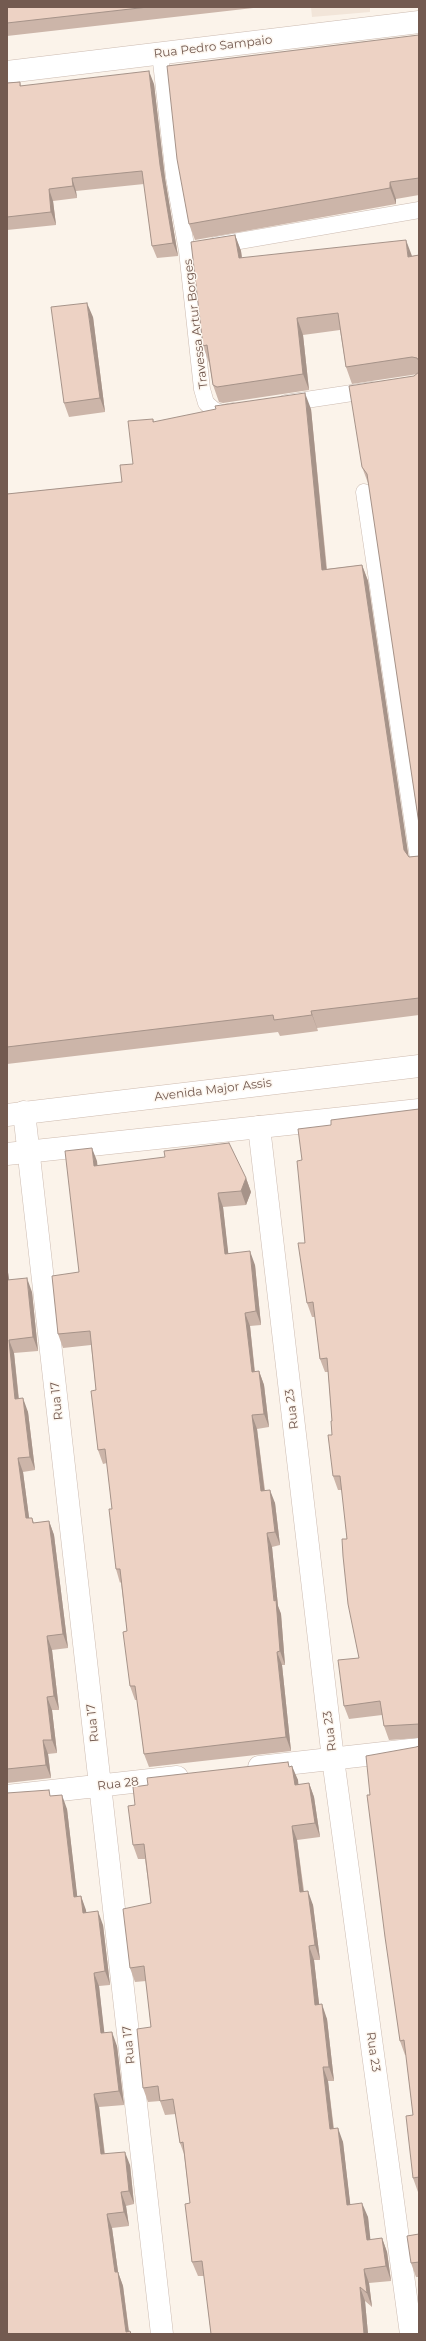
<!DOCTYPE html>
<style>
body{margin:0}
#map{position:relative;width:426px;height:2341px;overflow:hidden;background:#fbf3ea;font-family:Montserrat,sans-serif}
canvas{display:block}
.frame{position:absolute;inset:0;border:8px solid #735a50;pointer-events:none}
</style>
<div id="map">
<canvas width="426" height="2341"></canvas>
<div class="frame"></div>
</div>
<script>
const g = document.querySelector('canvas').getContext('2d');
g.lineJoin = 'round';
function paint(path, color) { g.fillStyle = color; g.fill(path, 'evenodd'); }
const toPath = rows => new Path2D(rows.map(r => 'M' + r).join(''));
function trace(path, color, width, dash) { g.strokeStyle = color; g.lineWidth = width; g.lineCap = dash ? 'butt' : 'round'; g.setLineDash(dash || []); g.stroke(path); }
function label(font, color, halo, rows, align = 'center') {
  g.font = font + ' Montserrat,sans-serif'; g.lineWidth = 3; g.setLineDash([]); g.textBaseline = 'middle'; g.strokeStyle = halo; g.fillStyle = color; for (const [text, x, y, turn = 0] of rows) {
    g.save(); g.translate(x, y); g.rotate((+turn || 0) * Math.PI / 180); g.textAlign = isNaN(turn) ? turn : align; if (halo) g.strokeText(text, 0, 0); g.fillText(text, 0, 0); g.restore();
  }
}
const residential = toPath([
 [311,7,370,7,370,12,312,17]
]);
const lane = toPath([
 [160,53,174,177,187,251,202,389,206,403,214,410,222,413,233,411],
 [216,245,419,210],
 [286,403,372,390],
 [364,492,419,865]
]);
const street = toPath([
 [7,72,419,22],
 [24,1112,162,2334],
 [259,1127,333,1759,411,2334],
 [259,1767,419,1749],
 [7,1796,177,1777]
]);
const secondary = toPath([
 [7,1115,419,1066],
 [7,1154,419,1110]
]);
const wall = toPath([
 [7,7,262,7,7,36],
 [419,35,419,195,396,199,396,204,195,240,189,224],
 [20,82,21,86,154,84,165,178,178,256,157,258,152,246,144,184,76,191,77,198,53,201,56,225,7,230,7,83],
 [235,235,241,251,242,258,412,256,419,255,419,824,369,485,368,483,362,467,414,376,418,374,352,384,346,367,340,330,303,335,309,390,223,403,219,402,213,385,209,362,209,363,203,346],
 [93,317,105,412,69,417,64,403],
 [311,409,327,569,362,565,368,581,408,856,409,857,419,856,419,855,419,1015,317,1028,318,1031,280,1036,278,1032,7,1064,7,494,122,482,133,464,153,419,154,422],
 [419,1109,419,1738,389,1740,384,1726,382,1715,349,1719,344,1706,359,1658,342,1490,338,1490,333,1476,332,1435,332,1421,328,1372,325,1372,320,1359,315,1317,312,1317,307,1303,302,1160,331,1125],
 [97,1161,97,1166,246,1178,251,1192,246,1205,223,1207,228,1254,255,1265,261,1325,250,1326,255,1372,259,1371,264,1385,269,1427,257,1429,265,1490,275,1503,280,1545,272,1547,278,1606,281,1614,285,1665,282,1665,291,1751,149,1767,144,1754,137,1700,135,1700,130,1686,127,1631,121,1582,120,1583,116,1569,112,1509,107,1463,103,1464,98,1450,96,1390,91,1345,63,1348,58,1334,79,1272],
 [7,1265,9,1280,32,1292,38,1351,14,1353,19,1399,28,1412,35,1470,23,1472,29,1518,32,1518,34,1523,49,1521,54,1535,68,1648,52,1650,59,1710,52,1710,57,1753,48,1754,51,1778,7,1783],
 [419,1746,419,2191,418,2192,413,2178,413,2115,406,2055,405,2055,400,2041,370,1795,416,1747],
 [290,1767,298,1780,298,1785,309,1783,314,1797,320,1837,297,1840,304,1891,313,1905,320,1960,314,1960,319,2005,327,2019,334,2081,328,2081,334,2129,343,2142,350,2204,368,2217,370,2240,382,2238,387,2252,391,2281,369,2283,372,2307,365,2301,368,2334,211,2334,204,2276,198,2276,192,2262,190,2203,184,2154,180,2143,176,2114,165,2115,160,2101,148,2102,143,2088,151,2027,146,1981,135,1982,130,1968,151,1903,145,1859,138,1859,133,1845,135,1805],
 [51,1796,67,1809,77,1897,81,1896,86,1913,103,1925,110,1985,99,1986,104,2033,117,2046,124,2105,99,2107,105,2154,130,2165,134,2204,126,2206,129,2226,112,2228,118,2272,123,2286,129,2331,7,2334],
 [419,2234,419,2277,416,2277,411,2263]
]);
const shadedWall = toPath([
 [149,71,154,84,165,178,178,256,173,243,160,165],
 [72,178,76,191,77,198,73,186],
 [390,182,396,199,396,204,390,188],
 [49,189,53,201,56,225,51,212],
 [235,235,241,251,244,275,239,258],
 [406,240,412,256,408,257],
 [87,303,93,317,105,412,100,398],
 [297,318,303,335,309,390,303,374],
 [305,393,311,409,328,586,322,570],
 [362,565,368,581,410,866,404,850],
 [311,1011,317,1028,318,1031,312,1015],
 [92,1148,97,1161,99,1180,94,1166],
 [246,1178,251,1192,246,1205,241,1191],
 [218,1193,223,1207,230,1268,225,1254],
 [250,1251,255,1265,261,1325,256,1311],
 [7,1265,11,1294,7,1283],
 [27,1278,32,1292,38,1351,33,1337],
 [245,1313,250,1326,256,1386,252,1372],
 [9,1340,14,1353,20,1413,15,1399],
 [259,1371,264,1385,269,1427,264,1414],
 [23,1398,28,1412,35,1470,30,1457],
 [252,1415,257,1429,266,1504,261,1491],
 [18,1458,23,1472,31,1532,26,1518],
 [270,1490,275,1503,280,1545,275,1532],
 [49,1521,54,1535,68,1648,63,1634],
 [267,1533,272,1547,278,1606,281,1614,285,1665,280,1651],
 [47,1636,52,1650,59,1710,54,1696],
 [277,1652,282,1665,291,1751,286,1737],
 [47,1697,52,1710,57,1753,52,1740],
 [43,1740,48,1754,51,1778,46,1765],
 [292,1766,298,1780,300,1799,295,1785],
 [309,1783,314,1797,320,1837,315,1823],
 [62,1795,67,1809,79,1911,74,1897],
 [292,1826,297,1840,305,1906,300,1892],
 [308,1891,313,1905,320,1960,315,1945],
 [81,1896,86,1910,88,1927,83,1913],
 [98,1911,103,1925,110,1985,105,1971],
 [309,1946,314,1960,321,2020,315,2005],
 [94,1973,99,1986,106,2047,101,2033],
 [322,2004,327,2019,334,2081,329,2067],
 [112,2032,117,2046,124,2105,119,2091],
 [323,2067,328,2081,335,2143,330,2129],
 [94,2094,99,2107,106,2168,101,2154],
 [338,2128,343,2142,352,2219,347,2205],
 [125,2152,130,2165,134,2204,129,2191],
 [121,2192,126,2206,129,2226,124,2212],
 [362,2203,368,2217,372,2254,367,2240],
 [107,2214,112,2228,120,2286,115,2272],
 [382,2238,387,2252,391,2281,386,2266],
 [364,2269,369,2283,372,2307,367,2293],
 [118,2272,123,2286,129,2334,126,2332],
 [360,2287,365,2301,368,2334,364,2334]
]);
const building = toPath([
 [7,7,148,7,7,23,7,7],
 [419,35,419,178,390,182,390,188,189,224,177,159,167,66,419,35],
 [149,71,160,165,173,243,152,246,142,171,72,178,73,186,49,189,51,212,7,217,7,83,20,82,20,86,149,71],
 [235,235,239,258,406,240,408,257,419,255,419,361,417,358,412,357,346,367,338,313,297,318,303,374,217,387,213,385,207,345,203,346,191,242,235,235],
 [87,303,100,398,64,403,51,307,87,303],
 [419,372,419,824,367,474,362,467,349,386,414,376,419,372],
 [305,393,322,570,362,565,404,850,409,857,419,856,419,855,419,998,311,1011,312,1015,274,1020,273,1015,7,1047,7,494,122,482,120,465,133,464,128,421,153,419,153,422,216,409,215,406,305,393],
 [419,1109,419,1724,384,1726,380,1701,344,1706,338,1660,359,1658,348,1604,343,1556,342,1539,347,1539,340,1476,333,1476,328,1435,332,1435,331,1421,332,1421,327,1358,320,1359,313,1302,307,1303,298,1243,305,1243,297,1161,302,1160,298,1129,331,1125,331,1120,419,1109],
 [229,1143,246,1178,241,1191,218,1193,225,1254,250,1251,256,1311,245,1313,252,1372,259,1371,264,1414,252,1415,261,1491,270,1490,275,1532,267,1533,274,1601,276,1600,280,1651,277,1652,286,1737,144,1754,135,1686,130,1686,123,1632,127,1631,120,1569,116,1569,109,1509,112,1509,105,1449,98,1450,91,1391,96,1390,90,1331,58,1334,52,1276,79,1272,65,1151,92,1148,94,1166,165,1157,164,1151,229,1143],
 [27,1278,33,1337,9,1340,15,1399,23,1398,30,1457,18,1458,26,1518,32,1518,33,1523,49,1521,63,1634,47,1636,54,1696,47,1697,52,1740,43,1740,46,1765,7,1769,7,1280,27,1278],
 [419,1746,419,2177,413,2178,406,2116,413,2115,404,2040,400,2041,385,1937,367,1795,370,1795,366,1756,416,1747,419,1746],
 [288,1762,289,1767,292,1766,295,1785,309,1783,315,1823,292,1826,300,1892,308,1891,315,1945,309,1946,315,2005,322,2004,329,2067,323,2067,330,2129,338,2128,347,2205,362,2203,367,2240,382,2238,386,2266,364,2269,367,2293,360,2287,364,2334,211,2334,202,2261,192,2262,185,2204,190,2203,183,2142,180,2143,173,2099,160,2101,158,2086,143,2088,137,2029,151,2027,144,1966,130,1968,123,1909,151,1903,144,1844,133,1845,128,1806,135,1805,133,1787,148,1785,147,1778,288,1762],
 [49,1790,50,1796,62,1795,74,1897,81,1896,83,1913,98,1911,105,1971,94,1973,101,2033,112,2032,119,2091,94,2094,101,2154,125,2152,129,2191,121,2192,124,2212,107,2214,115,2272,118,2272,126,2332,130,2331,131,2334,7,2334,7,1793,49,1790],
 [419,2234,419,2262,411,2263,407,2236,419,2234]
]);
const streetNames = [
 ["Rua Pedro Sampaio",213,47,-7],
 ["Travessa Artur Borges",196,324,-97],
 ["Avenida Major Assis",213,1090,-7],
 ["Rua 17",57,1401,-96],
 ["Rua 23",292,1409,-97],
 ["Rua 17",93,1723,-96],
 ["Rua 23",330,1731,-97],
 ["Rua 28",118,1784,-7],
 ["Rua 17",129,2045,-96],
 ["Rua 23",373,2052,82]
];
paint(residential, '#f2e5d9');
trace(lane, '#ccbbb1', 17);
trace(street, '#ccbbb1', 23);
trace(secondary, '#cebbaf', 23);
trace(lane, '#fff', 16);
trace(street, '#fff', 22);
trace(secondary, '#fff', 22);
paint(wall, '#ccb5a9');
paint(shadedWall, '#a69389');
paint(building, '#edd2c4');
trace(building, '#a69389', 1);
label('12px', '#735a50', '#fdf7f0', streetNames);
</script>
